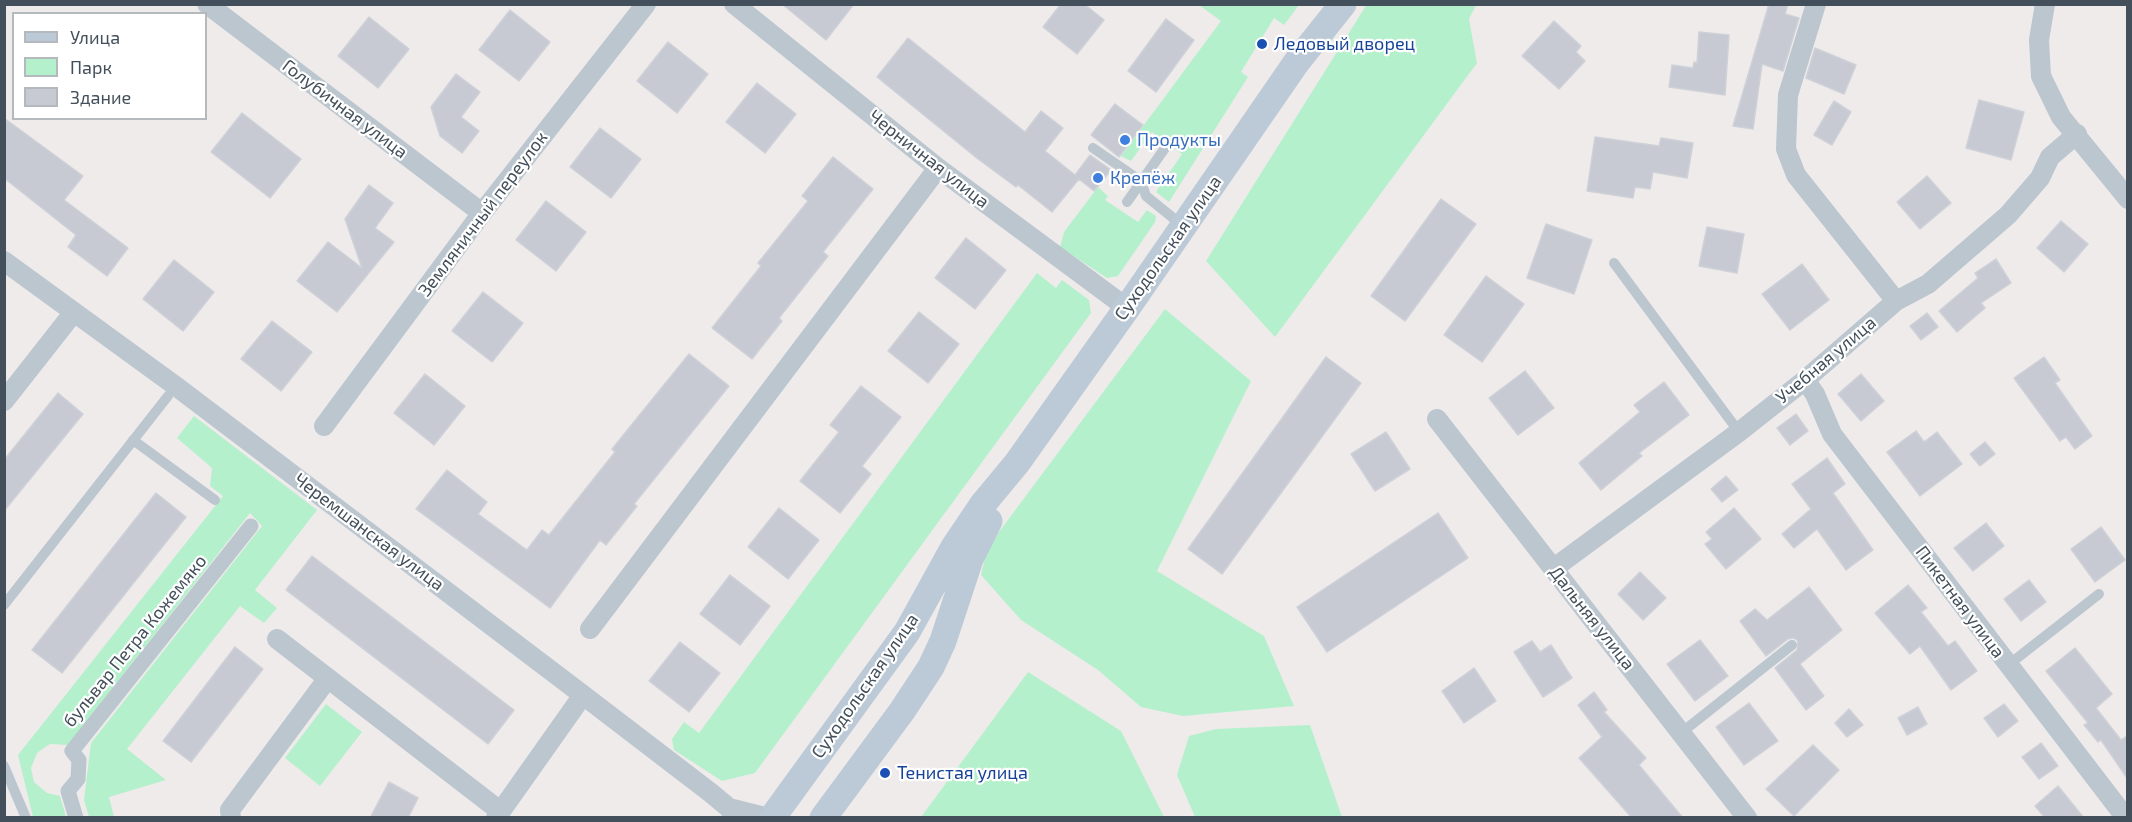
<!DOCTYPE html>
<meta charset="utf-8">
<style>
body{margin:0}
#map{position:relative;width:2132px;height:822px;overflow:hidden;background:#efebeb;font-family:"Exo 2",sans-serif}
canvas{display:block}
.frame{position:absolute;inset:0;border:6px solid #434f5a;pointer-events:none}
.legend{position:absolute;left:12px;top:12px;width:195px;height:108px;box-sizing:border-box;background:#fff;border:2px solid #b4b9bd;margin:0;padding:8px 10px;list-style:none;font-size:18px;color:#434f5a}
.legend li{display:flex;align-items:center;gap:12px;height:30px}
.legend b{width:30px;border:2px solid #b4b9bd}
</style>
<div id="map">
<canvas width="2132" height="822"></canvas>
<div class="frame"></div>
<ul class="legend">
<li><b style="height:8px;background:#bcc9d6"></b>Улица</li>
<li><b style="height:16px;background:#b5f0cc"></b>Парк</li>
<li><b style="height:16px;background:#c7cad2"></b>Здание</li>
</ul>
</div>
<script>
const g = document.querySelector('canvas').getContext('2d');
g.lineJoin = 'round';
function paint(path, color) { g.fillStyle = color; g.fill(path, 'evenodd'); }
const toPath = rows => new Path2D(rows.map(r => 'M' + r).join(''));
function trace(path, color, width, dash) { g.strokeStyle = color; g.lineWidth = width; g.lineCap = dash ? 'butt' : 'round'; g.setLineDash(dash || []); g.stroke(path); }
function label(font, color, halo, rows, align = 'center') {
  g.font = font + ' "Exo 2",sans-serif'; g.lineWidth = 4.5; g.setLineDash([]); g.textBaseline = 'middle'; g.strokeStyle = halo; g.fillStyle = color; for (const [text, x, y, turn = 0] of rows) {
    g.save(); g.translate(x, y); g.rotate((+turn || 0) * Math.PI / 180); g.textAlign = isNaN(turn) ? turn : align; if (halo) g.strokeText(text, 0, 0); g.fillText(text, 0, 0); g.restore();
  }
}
const green = toPath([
 [1367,4,1476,5,1469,19,1477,63,1275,337,1206,261],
 [1199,5,1299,5,1284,25,1274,18,1241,72,1248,77,1169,202,1156,192,1182,154,1152,132,1131,161,1121,156,1221,21],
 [1098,187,1108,196,1105,200,1138,222,1147,210,1156,216,1155,222,1118,276,1107,278,1060,247,1064,232],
 [1037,273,1056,288,1062,280,1089,300,1091,313,755,773,722,781,674,750,672,739,684,722,699,733],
 [1165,309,1251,381,1157,571,1264,636,1294,706,1183,716,1141,707,1098,670,1021,620,981,575,987,548],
 [194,416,317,510,255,590,277,608,264,623,240,606,127,749,166,780,109,797,114,817,89,817,84,800,91,743,262,526,250,513,68,745,50,744,37,753,31,768,34,782,47,793,60,796,66,817,33,817,18,755,223,496,210,486,212,468,177,438],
 [1028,672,1121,731,1164,817,921,817],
 [326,704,362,732,320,786,285,758],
 [1310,725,1342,817,1195,817,1177,775,1189,736,1216,729]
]);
const building = toPath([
 [782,4,854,4,826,40,782,4],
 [1061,4,1084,4,1104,20,1077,54,1043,27,1061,4],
 [1769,4,1788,4,1785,14,1799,18,1783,71,1762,64,1753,129,1733,126,1769,4],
 [510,10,550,42,519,81,479,50,510,10],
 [369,17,409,49,378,88,338,56,369,17],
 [1166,19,1194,40,1156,92,1128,71,1166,19],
 [1554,21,1581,46,1576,52,1585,61,1559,89,1522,56,1554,21],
 [1699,32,1729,35,1725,95,1669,87,1672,65,1693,68,1694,62,1697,63,1699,32],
 [908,38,1025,132,1041,111,1063,128,1045,151,1075,175,1090,155,1111,170,1094,191,1079,179,1052,212,1018,185,1016,187,978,159,877,77,908,38],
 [668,42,708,74,677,113,637,81,668,42],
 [1815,48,1856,65,1844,94,1806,78,1815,48],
 [456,74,480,92,461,117,479,131,462,153,440,136,431,107,456,74],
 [757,83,796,114,765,153,726,122,757,83],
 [1979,100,2024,112,2011,160,1966,148,1979,100],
 [1834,101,1851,112,1832,145,1814,135,1834,101],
 [1115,104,1143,125,1119,157,1091,135,1115,104],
 [242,113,301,159,270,198,211,152,242,113],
 [4,118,83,176,64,200,128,248,107,276,68,247,76,235,4,178,4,118],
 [600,128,641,159,611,198,570,167,600,128],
 [1595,137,1659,146,1661,138,1693,143,1687,178,1653,172,1650,189,1635,187,1633,198,1587,191,1595,137],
 [833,157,873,189,823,252,828,256,779,318,782,321,752,359,712,328,761,266,758,263,808,201,802,196,833,157],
 [1927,176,1951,203,1920,229,1897,202,1927,176],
 [369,185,393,203,375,228,394,242,337,312,297,281,328,242,362,268,345,219,369,185],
 [1441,199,1476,224,1405,321,1371,296,1441,199],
 [546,201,586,232,556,271,516,240,546,201],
 [2061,221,2088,244,2064,272,2037,248,2061,221],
 [1546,224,1592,240,1574,294,1527,278,1546,224],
 [1707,227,1744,234,1737,273,1699,266,1707,227],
 [966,238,1006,270,975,309,935,278,966,238],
 [1996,259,2011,283,1981,303,1985,308,1957,332,1939,311,1978,278,1975,273,1996,259],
 [174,260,214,292,183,331,143,299,174,260],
 [1802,264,1829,300,1790,330,1762,294,1802,264],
 [1486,276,1524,304,1482,362,1444,335,1486,276],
 [483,292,523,323,492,362,452,331,483,292],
 [919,312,959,344,928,383,888,351,919,312],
 [1927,313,1938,327,1921,340,1910,326,1927,313],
 [272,321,312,352,281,391,241,359,272,321],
 [689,354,729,386,634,504,637,506,606,545,600,540,550,608,416,509,447,470,487,502,478,514,527,550,542,530,549,535,615,452,612,449,689,354],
 [1326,357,1361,383,1222,574,1188,549,1326,357],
 [2044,357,2060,380,2055,383,2092,436,2075,449,2066,437,2060,441,2014,378,2044,357],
 [1525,371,1554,408,1518,435,1489,398,1525,371],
 [425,374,465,406,434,445,394,413,425,374],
 [1861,374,1884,401,1861,421,1838,394,1861,374],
 [1664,382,1689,415,1639,453,1642,456,1601,490,1579,463,1640,412,1634,405,1664,382],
 [861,386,901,417,862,466,871,474,840,513,800,481,839,432,830,425,861,386],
 [58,393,83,414,4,511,4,460,58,393],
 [1796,414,1808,431,1790,445,1777,428,1796,414],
 [1916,431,1924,442,1937,432,1962,464,1920,496,1887,452,1916,431],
 [1386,432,1410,469,1375,491,1351,454,1386,432],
 [1985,442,1995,454,1980,466,1970,454,1985,442],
 [1827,458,1845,484,1833,493,1873,550,1846,570,1817,529,1794,548,1782,534,1811,509,1792,484,1827,458],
 [1726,476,1738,490,1722,502,1711,489,1726,476],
 [156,493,186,517,62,673,32,650,156,493],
 [779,508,819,540,788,579,748,547,779,508],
 [1734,508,1761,539,1726,569,1705,544,1712,539,1706,532,1734,508],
 [1438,513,1468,558,1327,652,1297,607,1438,513],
 [1986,523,2004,546,1973,571,1954,548,1986,523],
 [2101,527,2125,560,2095,582,2071,549,2101,527],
 [312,556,514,710,488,744,286,590,312,556],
 [1640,572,1666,598,1643,620,1618,594,1640,572],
 [730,575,770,606,740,645,700,614,730,575],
 [2029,580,2046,602,2021,621,2004,599,2029,580],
 [1908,585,1927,608,1921,612,1948,646,1955,641,1977,671,1951,690,1920,646,1910,654,1875,613,1908,585],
 [1809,587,1842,630,1800,664,1824,696,1806,710,1775,668,1797,650,1798,641,1794,638,1788,639,1766,656,1740,621,1755,609,1767,620,1809,587],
 [1700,640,1728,676,1695,701,1667,664,1700,640],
 [1532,641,1540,652,1551,645,1572,678,1543,697,1514,652,1532,641],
 [680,642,720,673,689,712,649,681,680,642],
 [235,647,263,669,191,762,163,741,235,647],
 [2075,648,2112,694,2096,708,2121,740,2127,736,2127,778,2101,740,2098,742,2084,725,2088,723,2046,671,2075,648],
 [1474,668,1496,701,1464,723,1442,691,1474,668],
 [1594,692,1607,710,1604,712,1646,758,1639,765,1683,818,1632,818,1579,758,1602,737,1578,705,1594,692],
 [1749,703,1778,741,1744,765,1716,727,1749,703],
 [2004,704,2018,721,1998,737,1984,718,2004,704],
 [1918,707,1927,724,1907,735,1898,718,1918,707],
 [1849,709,1863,725,1847,737,1835,723,1849,709],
 [2041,743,2058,766,2039,779,2022,757,2041,743],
 [1813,745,1839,770,1794,816,1766,789,1813,745],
 [389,782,418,798,408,818,370,818,389,782],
 [2058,786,2084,818,2045,818,2035,806,2058,786]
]);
const service = toPath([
 [1093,148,1141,181,1146,196,1183,226],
 [1127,202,1165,148],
 [1614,263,1739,432],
 [133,440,215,500],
 [4,605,168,396],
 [2007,666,2099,594],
 [1681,733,1792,645],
 [4,766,26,818]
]);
const pedestrian = toPath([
 [76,818,68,791,78,779,79,760,72,751,251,526]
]);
const minor = toPath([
 [207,4,482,213],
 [734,4,938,168,1127,308],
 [1816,4,1788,95,1786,149,1796,175,1896,301],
 [2045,4,2039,40,2041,76,2061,117,2128,199],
 [4,261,177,387,583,695,711,793,729,808,735,818],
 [1805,380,1815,394,1832,434,2126,818],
 [4,401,74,312],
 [1437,419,1747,818],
 [324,426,482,213,646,4],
 [1554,568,1739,432,1805,380,1896,301,1928,284,2008,215,2040,178,2050,157,2077,134],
 [590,629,938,168],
 [277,639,500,811],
 [729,808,769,818],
 [231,818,230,810,328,678],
 [496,818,583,695]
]);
const secondary = toPath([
 [772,818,907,632,954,547,983,504,1017,463,1127,308,1296,63,1343,4],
 [823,818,902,711,931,667,943,641,970,559,989,521]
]);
const markers = [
 [1262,44,6,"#1a4fb4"],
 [1125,140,6,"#3f7fe0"],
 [1098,178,6,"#3f7fe0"],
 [885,773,6,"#1a4fb4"]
];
const transitNames = [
 ["Ледовый дворец",1274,44],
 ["Тенистая улица",897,773]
];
const streetNames = [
 ["Голубичная улица",345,109,37],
 ["Черничная улица",929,159,38],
 ["Земляничный переулок",483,214,-53],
 ["Суходольская улица",1168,248,-55],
 ["Учебная улица",1826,360,-40],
 ["Черемшанская улица",369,532,37],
 ["Пикетная улица",1960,602,53],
 ["Дальняя улица",1592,618,52],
 ["бульвар Петра Кожемяко",135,641,-51],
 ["Суходольская улица",865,686,-55]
];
const shopNames = [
 ["Продукты",1137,140],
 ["Крепёж",1110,178]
];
paint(green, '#b5f0cc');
paint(building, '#c7cad2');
trace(building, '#cfd1d8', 1.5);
trace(service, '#bbc6cf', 10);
trace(pedestrian, '#bbc6cf', 15);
trace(minor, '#bbc6cf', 20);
trace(secondary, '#bcc9d6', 27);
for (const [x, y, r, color] of markers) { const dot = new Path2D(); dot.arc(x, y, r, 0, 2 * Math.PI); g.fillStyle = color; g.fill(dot); trace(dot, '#fff', 2); }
label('18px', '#164399', '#fff', transitNames, 'left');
label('18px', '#434f5a', '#fff', streetNames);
label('18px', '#366cbe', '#fff', shopNames, 'left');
</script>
